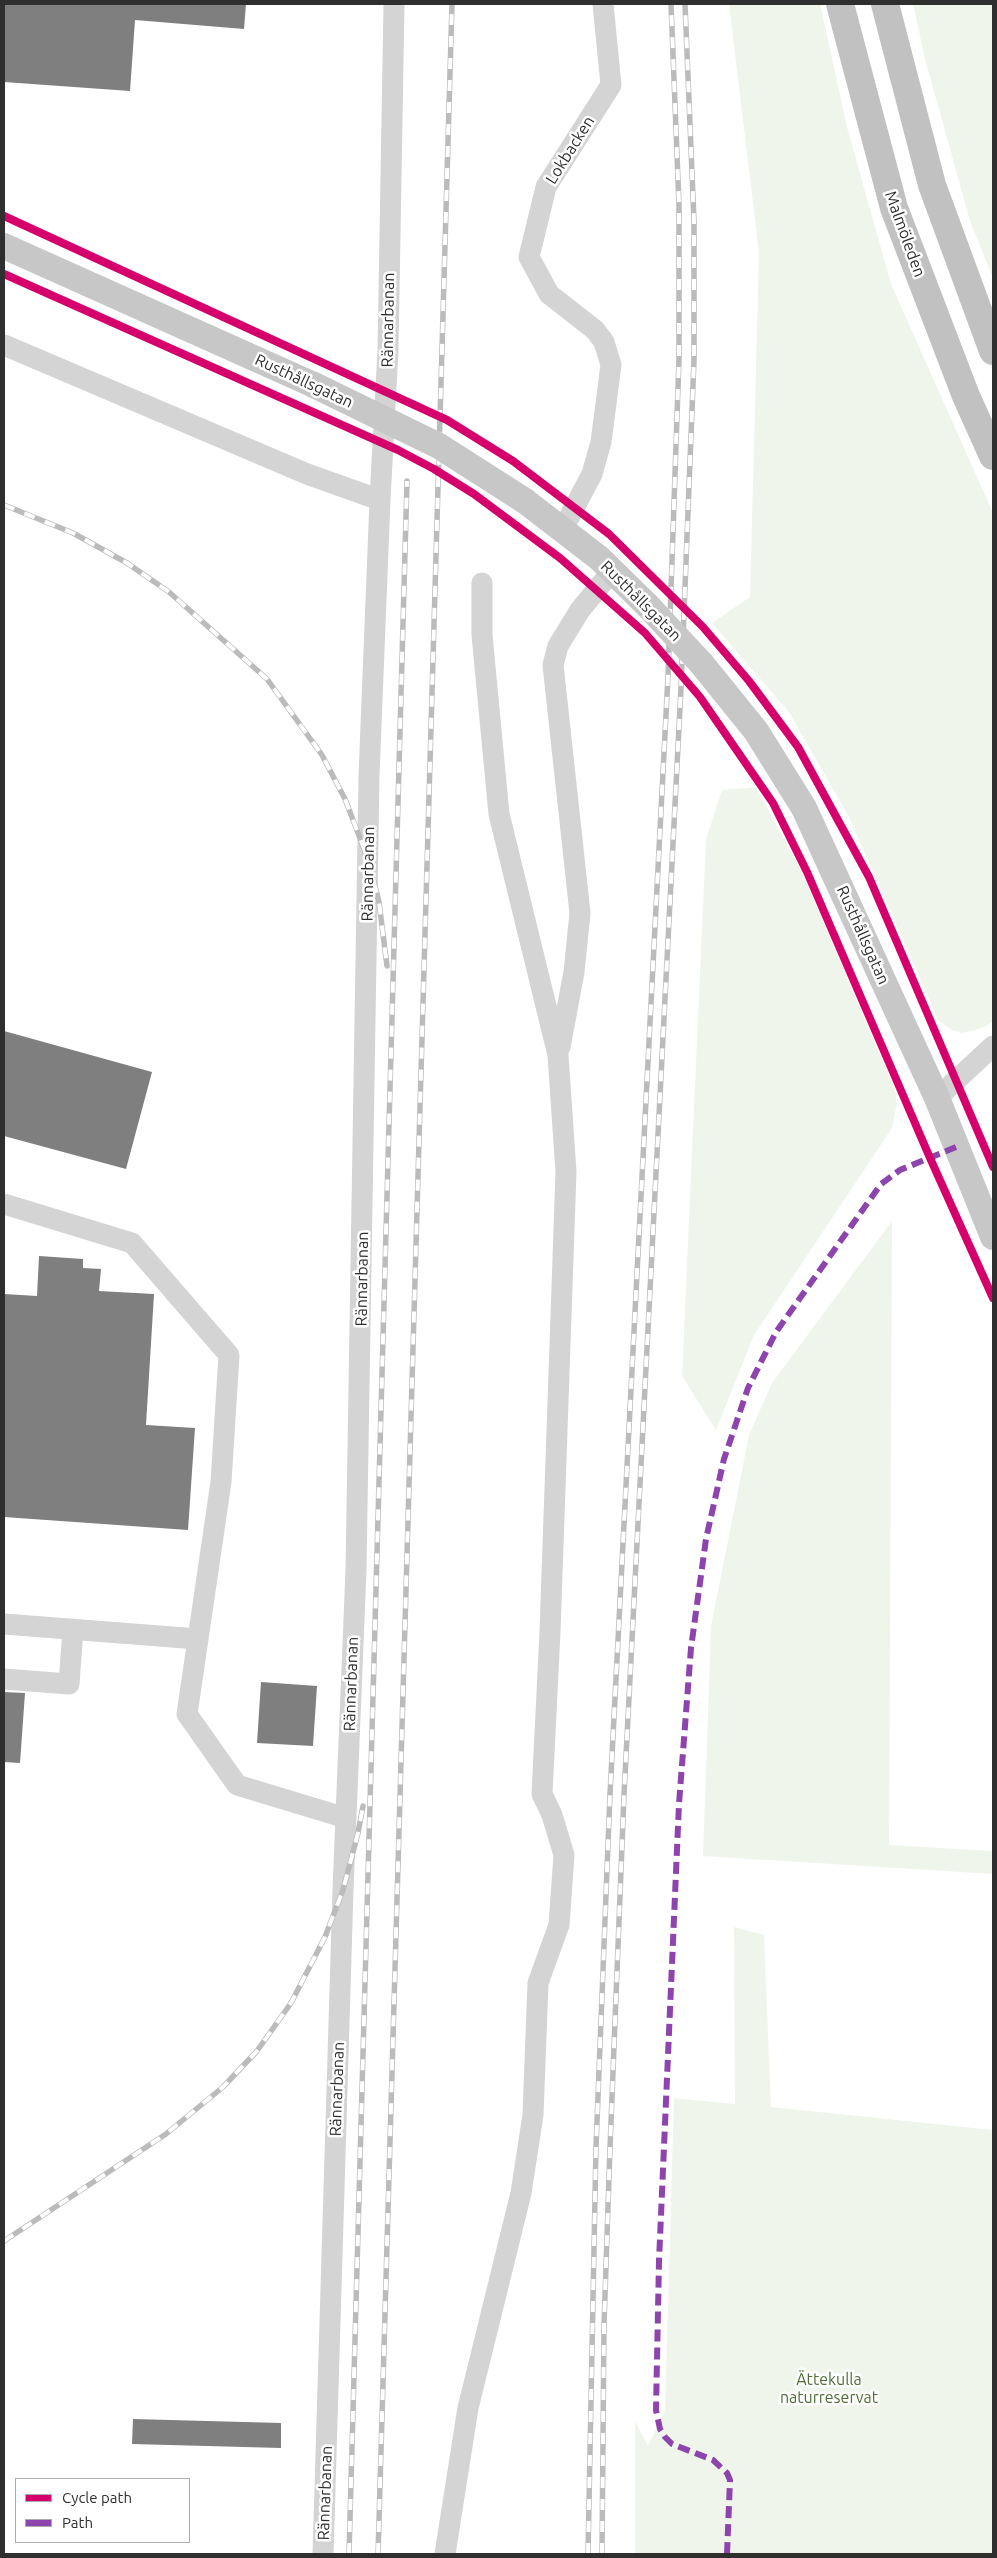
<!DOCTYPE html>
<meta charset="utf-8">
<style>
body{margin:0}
#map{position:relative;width:997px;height:2558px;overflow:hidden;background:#fff;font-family:Ubuntu,sans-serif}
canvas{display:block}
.frame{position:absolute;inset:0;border:5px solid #2f2f2f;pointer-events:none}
.legend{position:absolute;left:15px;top:2478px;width:175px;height:65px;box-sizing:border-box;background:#fff;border:1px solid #acacac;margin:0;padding:6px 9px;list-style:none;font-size:15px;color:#2f2f2f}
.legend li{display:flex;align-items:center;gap:10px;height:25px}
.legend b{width:25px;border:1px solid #acacac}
</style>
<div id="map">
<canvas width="997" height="2558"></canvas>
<div class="frame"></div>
<ul class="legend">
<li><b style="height:6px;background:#d6006c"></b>Cycle path</li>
<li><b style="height:6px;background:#8e44ad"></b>Path</li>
</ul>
</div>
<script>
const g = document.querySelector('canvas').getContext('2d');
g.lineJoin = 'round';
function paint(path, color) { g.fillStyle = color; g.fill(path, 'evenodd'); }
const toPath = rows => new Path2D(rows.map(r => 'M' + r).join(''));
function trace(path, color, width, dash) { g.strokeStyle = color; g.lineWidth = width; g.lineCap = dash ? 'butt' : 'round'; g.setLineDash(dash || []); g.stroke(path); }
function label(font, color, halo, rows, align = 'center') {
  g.font = font + ' Ubuntu,sans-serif'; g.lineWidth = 5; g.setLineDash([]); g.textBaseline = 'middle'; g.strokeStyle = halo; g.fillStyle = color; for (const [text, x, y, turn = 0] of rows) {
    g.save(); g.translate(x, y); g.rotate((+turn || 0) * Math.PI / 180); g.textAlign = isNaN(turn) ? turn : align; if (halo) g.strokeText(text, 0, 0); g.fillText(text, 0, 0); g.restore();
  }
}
const green = toPath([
 [729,4,820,4,847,127,891,284,993,513,993,1022,979,1029,962,1033,950,1029,938,1020,849,817,789,712,712,623,750,597,759,253],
 [913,4,993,4,993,278,970,221,925,59],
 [756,787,803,874,895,1090,897,1103,892,1128,754,1335,716,1430,682,1376,706,839,722,790],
 [892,1221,889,1845,993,1851,993,1874,703,1856,711,1626,749,1435,772,1383],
 [734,1927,764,1935,771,2107,993,2130,993,2554,635,2554,635,2421,648,2446,665,2410,674,2098,735,2104]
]);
const building = toPath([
 [4,4,246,4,244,29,135,20,130,91,4,82],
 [4,1031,152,1072,126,1169,4,1136],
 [39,1256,83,1259,83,1268,101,1269,99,1291,154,1294,146,1425,195,1428,188,1530,4,1517,4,1294,37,1296],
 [261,1682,317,1686,313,1746,257,1743],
 [4,1692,25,1693,20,1763,4,1762],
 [133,2419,281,2423,281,2448,132,2444]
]);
const minor = toPath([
 [4,345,307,474,380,500],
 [563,529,592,474,601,442,611,365,604,342,595,330,549,294,529,257,546,187,611,85,603,4],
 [560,1047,574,972,580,913,553,665,558,646,580,610,612,571],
 [937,1098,993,1046],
 [4,1204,132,1243,229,1355,221,1482,187,1714,237,1785,346,1818],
 [4,1624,198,1639],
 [4,1679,69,1684,73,1629],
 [323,2554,343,1890,356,1570,369,776,380,500,388,350,394,4],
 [445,2554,468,2408,521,2193,533,2115,538,1983,559,1925,564,1855,552,1815,542,1794,550,1632,566,1172,558,1055,499,814,482,635,482,583]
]);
const major = toPath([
 [4,246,314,385],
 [525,501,599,558,648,606],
 [701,663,756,731,804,808,937,1098,993,1237]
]);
const highway = toPath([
 [840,4,894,208,966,396,993,456],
 [885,4,932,185,993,351]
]);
const rail = toPath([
 [4,505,73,533,127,563,169,592,267,679,322,755,345,799,368,859,379,902,387,966],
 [4,2241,166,2134,223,2087,257,2051,291,2003,325,1937,343,1890,358,1833,363,1806],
 [349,2554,407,481],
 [378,2554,452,4],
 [588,2554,596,2147,610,1794,668,676,679,359,679,205,671,4],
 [602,2554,604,2325,610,2148,624,1795,681,688,694,360,694,221,685,4]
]);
const majorBridge = toPath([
 [314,385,439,446,525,501],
 [648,606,701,663]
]);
const quiet = toPath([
 [727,2554,730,2480,727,2473,713,2460,672,2444,665,2437,660,2429,656,2410,659,2261,679,1804,691,1648,706,1539,724,1459,748,1388,776,1332,881,1184,900,1170,956,1147]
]);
const cycleway = toPath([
 [4,216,447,420,513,461,609,534,703,627,749,681,798,747,869,877,993,1167],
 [4,274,398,450,434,469,474,494,560,558,645,633,700,697,773,803,807,872,930,1158,993,1298]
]);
const streetNames = [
 ["Lokbacken",570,150,-58],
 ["Malmöleden",905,234,70],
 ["Rännarbanan",388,320,-89],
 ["Rusthållsgatan",304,381,25],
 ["Rusthållsgatan",641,601,45],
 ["Rännarbanan",368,874,-89],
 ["Rusthållsgatan",863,935,66],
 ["Rännarbanan",362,1279,-89],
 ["Rännarbanan",351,1684,-88],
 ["Rännarbanan",337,2089,-88],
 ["Rännarbanan",325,2493,-88]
];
const parkNames = [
 ["Ättekulla",829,2380],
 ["naturreservat",829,2398]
];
paint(green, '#f0f5eb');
paint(building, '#7f7f7f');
trace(minor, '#d4d4d4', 21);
trace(major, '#c7c7c7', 26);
trace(highway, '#c1c1c1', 28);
trace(rail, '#bbb', 5.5);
trace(rail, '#fff', 4, [11]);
trace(majorBridge, '#c7c7c7', 26);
trace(quiet, '#8e44ad', 6, [12, 6]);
trace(cycleway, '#d6006c', 8);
label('16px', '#2f2f2f', '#fff', streetNames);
label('16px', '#4f6e38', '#fff', parkNames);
</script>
